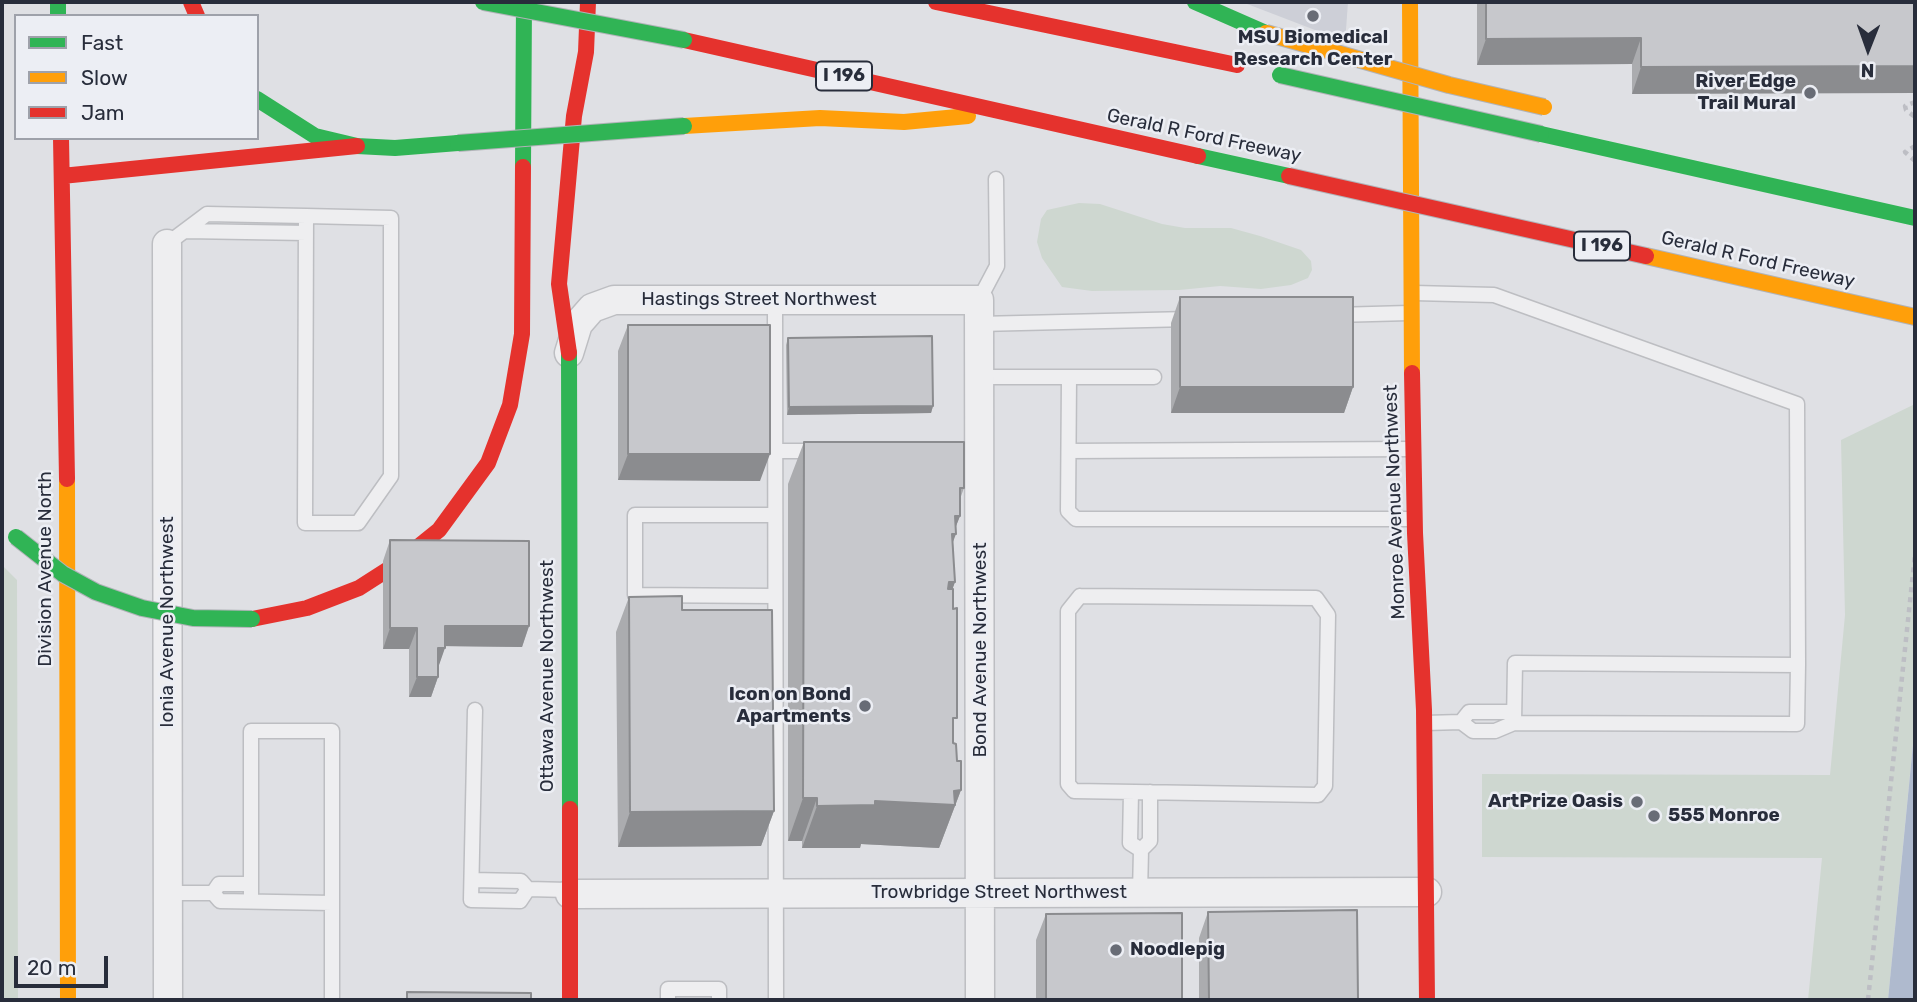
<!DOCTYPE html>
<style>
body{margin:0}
#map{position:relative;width:1917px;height:1002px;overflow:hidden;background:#dfe0e4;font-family:Rubik,sans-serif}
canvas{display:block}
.frame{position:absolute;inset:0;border:4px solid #282d3b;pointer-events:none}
.legend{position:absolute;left:14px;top:14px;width:245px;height:126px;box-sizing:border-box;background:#eceef4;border:2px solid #9ea1aa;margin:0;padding:9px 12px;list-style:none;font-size:21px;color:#282d3b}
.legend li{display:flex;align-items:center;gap:14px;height:35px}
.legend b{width:35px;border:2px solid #9ea1aa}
.north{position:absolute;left:1833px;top:14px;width:70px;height:70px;-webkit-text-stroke:5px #eceef4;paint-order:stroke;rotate:181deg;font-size:19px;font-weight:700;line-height:28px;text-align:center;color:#282d3b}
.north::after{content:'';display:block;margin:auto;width:24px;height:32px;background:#282d3b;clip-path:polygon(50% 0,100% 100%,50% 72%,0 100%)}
.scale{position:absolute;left:14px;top:956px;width:94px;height:32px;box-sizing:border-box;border:4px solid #282d3b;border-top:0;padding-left:9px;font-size:21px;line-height:24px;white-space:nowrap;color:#282d3b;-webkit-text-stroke:5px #eceef4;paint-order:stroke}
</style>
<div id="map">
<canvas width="1917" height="1002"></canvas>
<div class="frame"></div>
<ul class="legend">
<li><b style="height:9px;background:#30b455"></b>Fast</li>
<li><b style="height:9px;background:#ff9f0a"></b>Slow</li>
<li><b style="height:9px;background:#e5322d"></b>Jam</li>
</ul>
<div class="north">N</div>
<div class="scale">20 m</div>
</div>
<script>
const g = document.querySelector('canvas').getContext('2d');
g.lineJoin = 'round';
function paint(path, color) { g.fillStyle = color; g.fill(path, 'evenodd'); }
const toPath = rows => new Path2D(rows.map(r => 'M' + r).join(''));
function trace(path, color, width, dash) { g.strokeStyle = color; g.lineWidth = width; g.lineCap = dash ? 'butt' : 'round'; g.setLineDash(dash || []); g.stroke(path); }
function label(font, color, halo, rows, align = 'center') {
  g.font = font + ' Rubik,sans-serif'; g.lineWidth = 5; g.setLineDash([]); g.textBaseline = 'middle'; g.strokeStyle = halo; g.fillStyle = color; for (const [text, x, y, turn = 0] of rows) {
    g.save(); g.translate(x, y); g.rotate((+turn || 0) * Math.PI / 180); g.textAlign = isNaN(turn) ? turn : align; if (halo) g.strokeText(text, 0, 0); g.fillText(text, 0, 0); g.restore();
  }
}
const built = toPath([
 [1242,2,1348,2,1346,30,1341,40]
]);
const green = toPath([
 [1079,203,1100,204,1162,224,1185,228,1231,228,1260,236,1301,250,1311,261,1312,270,1308,278,1291,285,1261,289,1220,286,1179,290,1092,291,1062,287,1042,258,1037,242,1041,219,1047,210],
 [1915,404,1915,723,1888,1000,1808,1000,1822,858,1482,857,1482,774,1830,775,1845,615,1841,440],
 [2,565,17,580,18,1000,2,1000]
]);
const water = toPath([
 [1915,724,1915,1000,1888,1000]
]);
const path = toPath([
 [1915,102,1905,106,1906,110,1915,117],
 [1915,146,1905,152,1915,161],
 [1868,1000,1915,554]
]);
const lane = toPath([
 [186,231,306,233],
 [167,244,207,214,306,216,391,218,391,476,358,523,305,523,306,216],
 [1414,293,1494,295,1797,404,1798,665],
 [775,300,776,1000],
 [979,300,997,266,996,179],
 [1335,315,1409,313],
 [979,324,1189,319],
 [979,377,1154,377],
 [1069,378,1068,511,1076,519,1413,519],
 [775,451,818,451],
 [1069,451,1412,449],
 [774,596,635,595,635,515,775,515],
 [1080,596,1316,598,1328,615,1325,786,1318,795,1074,791,1068,784,1068,611,1080,596],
 [475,710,471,900,520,901,528,889],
 [1461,722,1469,712,1514,712],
 [1425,723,1461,722,1473,731,1495,731,1514,723,1797,724,1798,665,1515,663,1514,723],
 [1131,792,1130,843,1141,850],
 [472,880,521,881,528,889,568,890],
 [168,893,213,893,220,901,332,903],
 [213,893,219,884,251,884],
 [1140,893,1141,850,1150,841,1150,792],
 [251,901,251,731,332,731,332,1000],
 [668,1000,668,989,719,989,719,1000]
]);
const street = toPath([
 [167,244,168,1000],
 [569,353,578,324,592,308,614,300,979,300,980,1000],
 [570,894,1427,892]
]);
const fast = toPath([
 [58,2,58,16],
 [1195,2,1266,33],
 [257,99,315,136,357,146,395,148,458,143],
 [1541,134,1915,218],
 [1198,156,1289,176],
 [523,167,524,2],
 [569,353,570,809]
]);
const slow = toPath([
 [1410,2,1412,373],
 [684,126,820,118,904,122,968,116],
 [67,479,68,1000]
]);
const jam = toPath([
 [191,2,197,16],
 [936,2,1237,65],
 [684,40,1198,156],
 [61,138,67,479],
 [62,176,357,146],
 [569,353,559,284,574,116,586,52,588,2],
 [1412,373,1415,533,1424,710,1427,1000],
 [252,619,307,608,359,588,398,563,439,530,488,463,510,405,522,334,523,167],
 [570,809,570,1000]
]);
const fastBridge = toPath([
 [483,2,684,40],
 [1280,75,1541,134],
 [458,143,684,126],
 [16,537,63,574,96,592,142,608,193,618,252,619]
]);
const slowBridge = toPath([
 [1266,33,1449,85,1544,107],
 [1646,256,1915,317]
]);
const jamBridge = toPath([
 [1289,176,1646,256]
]);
const wall = toPath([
 [1477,2,1915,2,1632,94,1632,64,1477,65],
 [1180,297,1353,387,1344,413,1171,413,1171,323],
 [628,325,760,481,618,480,618,351],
 [788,338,933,406,931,413,787,415,786,345],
 [804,442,964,488,960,499,960,516,955,528,953,542,955,582,952,589,953,743,961,790,939,848,861,844,860,848,802,848,802,841,788,841,788,484],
 [390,540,529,626,522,647,445,646,438,667,438,677,431,697,409,697,409,649,383,649,383,561],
 [629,597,682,610,774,811,761,846,618,847,616,632],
 [1208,912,1358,1000,1199,1000,1199,938],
 [1046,914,1182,1000,1036,1000,1036,940]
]);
const shadedWall = toPath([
 [1641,38,1632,64,1477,65,1486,39],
 [1915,66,1915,93,1632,94,1641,67],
 [1180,387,1353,387,1344,413,1171,413],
 [933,406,931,413,787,415,789,407],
 [628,454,770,454,760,481,618,480],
 [955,516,960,516,953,534,956,534,940,576],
 [949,582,955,582,940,625],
 [445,626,529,626,522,647,438,646],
 [390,628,417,628,409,649,383,649],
 [438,648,445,648,438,668],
 [417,677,438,677,431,697,409,697],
 [961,790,939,848,861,844,860,848,802,848,817,806],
 [803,798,817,798,802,841,788,841],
 [774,811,761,846,618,847,630,812]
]);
const building = toPath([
 [1486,2,1915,2,1915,66,1641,67,1641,38,1486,39,1486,2],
 [1180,297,1353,297,1353,387,1180,387,1180,297],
 [628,325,770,325,770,454,628,454,628,325],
 [932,336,933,406,789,407,788,338,932,336],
 [804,442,964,442,964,488,960,488,960,516,955,516,956,534,952,534,955,582,949,582,948,589,953,589,953,609,957,608,957,718,953,718,953,743,956,744,957,761,961,761,961,790,954,791,955,805,875,801,875,805,817,806,817,798,803,798,804,442],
 [390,540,529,541,529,626,445,626,445,648,438,648,438,677,417,677,417,628,390,628,390,540],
 [682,596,682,610,772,610,774,811,630,812,629,597,682,596],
 [1357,910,1358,1000,1209,1000,1208,912,1357,910],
 [1182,913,1182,1000,1046,1000,1046,914,1182,913],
 [407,992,531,993,531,1000,407,1000,407,992]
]);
const markers = [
 [1313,16,7,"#686c76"],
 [1810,93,7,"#686c76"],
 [865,706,7,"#686c76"],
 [1637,802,7,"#686c76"],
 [1654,816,7,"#686c76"],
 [1116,950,7,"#686c76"]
];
const shields = [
 [844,76,56],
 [1602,246,56]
];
const shieldNames = [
 ["I 196",844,76],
 ["I 196",1602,246]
];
const poiNames = [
 ["MSU Biomedical",1313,38,"center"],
 ["Research Center",1313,60,"center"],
 ["River Edge",1796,82],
 ["Trail Mural",1796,104],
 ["Icon on Bond",851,695],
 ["Apartments",851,717],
 ["ArtPrize Oasis",1623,802],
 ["555 Monroe",1668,816,"left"],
 ["Noodlepig",1130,950,"left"]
];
const streetNames = [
 ["Gerald R Ford Freeway",1204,136,12],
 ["Gerald R Ford Freeway",1758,260,13],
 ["Hastings Street Northwest",759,300],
 ["Monroe Avenue Northwest",1395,502,-92],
 ["Division Avenue North",46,569,-90],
 ["Ionia Avenue Northwest",168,622,-90],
 ["Bond Avenue Northwest",981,650,-90],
 ["Ottawa Avenue Northwest",548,676,-90],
 ["Trowbridge Street Northwest",999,893]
];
paint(built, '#cdcfd7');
paint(green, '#ced7d0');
paint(water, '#afbace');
trace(lane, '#bdbec2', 17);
trace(street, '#bdbec2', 31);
trace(path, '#bdbec4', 4.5, [5, 5]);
trace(lane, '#eeeef0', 14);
trace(street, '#eeeef0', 28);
trace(fast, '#30b455', 16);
trace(slow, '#ff9f0a', 16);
trace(jam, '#e5322d', 16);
trace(fastBridge, '#b1b3b8', 18, []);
trace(slowBridge, '#b1b3b8', 18, []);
trace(jamBridge, '#b1b3b8', 18, []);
trace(fastBridge, '#30b455', 16);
trace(slowBridge, '#ff9f0a', 16);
trace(jamBridge, '#e5322d', 16);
paint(wall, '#abacaf');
paint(shadedWall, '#8b8c8f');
paint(building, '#c7c8cc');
trace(building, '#8b8c8f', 2);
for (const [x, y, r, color] of markers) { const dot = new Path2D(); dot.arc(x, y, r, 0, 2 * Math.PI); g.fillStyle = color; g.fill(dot); trace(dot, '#eceef4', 2.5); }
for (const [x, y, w] of shields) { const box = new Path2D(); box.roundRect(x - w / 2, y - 14.5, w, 29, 5); g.fillStyle = '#eceef4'; g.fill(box); trace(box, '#282d3b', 2); }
label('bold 18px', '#282d3b', null, shieldNames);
label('bold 19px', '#282d3b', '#eceef4', poiNames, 'right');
label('19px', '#282d3b', '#eceef4', streetNames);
</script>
